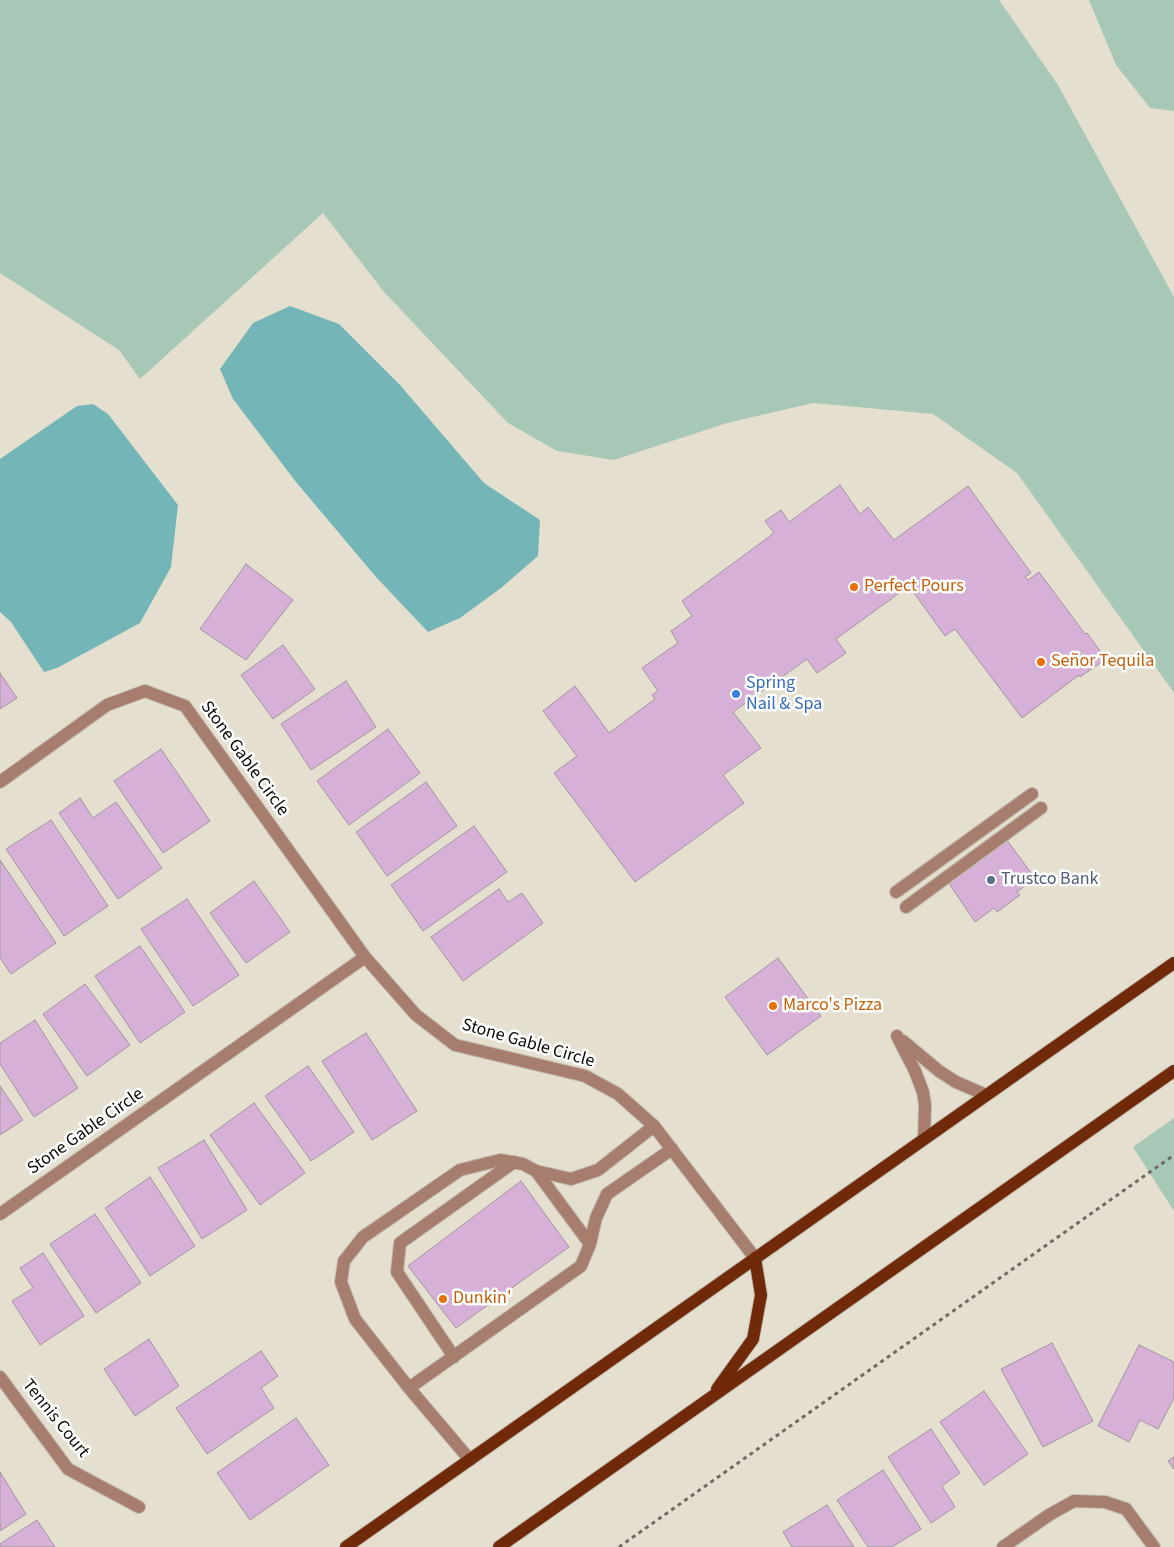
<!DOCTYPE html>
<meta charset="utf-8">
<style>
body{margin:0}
canvas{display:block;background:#e4dfcf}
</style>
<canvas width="1174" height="1547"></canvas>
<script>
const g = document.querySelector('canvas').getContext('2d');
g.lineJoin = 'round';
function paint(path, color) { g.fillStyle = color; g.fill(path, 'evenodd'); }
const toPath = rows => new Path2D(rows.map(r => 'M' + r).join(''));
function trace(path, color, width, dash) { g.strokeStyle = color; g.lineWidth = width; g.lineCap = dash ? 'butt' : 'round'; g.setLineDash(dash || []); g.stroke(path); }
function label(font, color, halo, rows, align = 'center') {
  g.font = font + ' "Source Sans 3",sans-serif'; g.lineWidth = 5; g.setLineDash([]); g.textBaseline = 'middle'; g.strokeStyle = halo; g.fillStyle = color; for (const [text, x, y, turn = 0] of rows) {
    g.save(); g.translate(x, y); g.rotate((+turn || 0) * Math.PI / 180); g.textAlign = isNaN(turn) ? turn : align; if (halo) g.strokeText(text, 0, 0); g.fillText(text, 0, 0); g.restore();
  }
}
const green = toPath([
 [0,0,999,0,1058,85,1174,297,1174,693,1017,473,933,414,813,403,727,423,614,460,557,451,508,423,384,292,323,213,140,379,119,350,0,273],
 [1089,0,1174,0,1174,111,1150,108,1116,65],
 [1174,1118,1174,1211,1133,1147]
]);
const water = toPath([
 [290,306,339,324,400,385,484,483,540,520,538,556,501,588,460,618,428,632,376,577,296,482,233,399,220,369,253,323],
 [93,404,108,414,178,505,171,567,140,623,57,668,44,672,11,622,0,612,0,459,77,406]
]);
const building = toPath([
 [840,485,860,514,868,507,894,540,968,486,1031,573,1025,577,1028,580,1039,572,1085,634,1087,633,1106,659,1080,677,1079,675,1022,718,955,629,945,636,909,586,836,639,846,653,817,673,807,659,733,712,761,748,723,775,744,803,635,882,554,773,577,756,543,711,575,686,609,733,655,699,652,695,658,691,642,668,678,643,671,631,692,616,682,601,774,533,765,521,781,510,789,522,840,485],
 [246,564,293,600,246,660,200,629,246,564],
 [283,645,315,689,273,719,241,675,283,645],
 [0,673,17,698,0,709,0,673],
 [346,681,376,727,311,770,281,724,346,681],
 [388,729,420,773,349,825,317,781,388,729],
 [161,749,210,821,163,853,114,781,161,749],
 [426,782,457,826,387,876,356,832,426,782],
 [80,798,93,818,116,802,162,868,118,899,59,813,80,798],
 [51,820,108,906,64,936,6,849,51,820],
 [474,826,507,872,423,931,391,885,474,826],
 [1006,839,1035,878,1017,892,1020,895,997,912,994,908,975,922,948,882,1006,839],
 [0,860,56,943,11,974,0,958,0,860],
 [254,881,290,932,246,963,210,913,254,881],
 [499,889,508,902,522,893,543,923,463,981,431,937,499,889],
 [187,899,239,975,193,1006,141,929,187,899],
 [140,946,185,1012,140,1043,95,976,140,946],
 [778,958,821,1016,767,1055,725,997,778,958],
 [85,984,130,1045,87,1076,43,1014,85,984],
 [35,1020,78,1088,34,1117,0,1064,0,1043,35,1020],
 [366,1033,417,1111,372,1140,322,1061,366,1033],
 [308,1066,354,1132,311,1161,265,1096,308,1066],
 [0,1086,23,1120,0,1135,0,1086],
 [254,1103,305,1173,260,1205,210,1135,254,1103],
 [204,1140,247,1210,202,1239,158,1168,204,1140],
 [150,1177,195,1246,150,1276,105,1208,150,1177],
 [521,1181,569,1247,456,1328,408,1266,521,1181],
 [95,1214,141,1283,96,1313,50,1244,95,1214],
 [43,1253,84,1316,40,1345,12,1301,33,1288,20,1268,43,1253],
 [149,1339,179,1386,135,1416,104,1369,149,1339],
 [1052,1343,1093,1421,1043,1447,1001,1369,1052,1343],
 [1139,1345,1174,1362,1174,1398,1158,1429,1140,1420,1129,1442,1098,1426,1139,1345],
 [261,1351,278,1376,261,1388,274,1408,207,1454,176,1408,261,1351],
 [984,1391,1028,1454,984,1485,940,1422,984,1391],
 [296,1418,329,1465,250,1520,217,1473,296,1418],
 [931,1429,960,1473,942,1486,955,1507,931,1523,888,1457,931,1429],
 [1174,1457,1174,1469,1168,1461,1174,1457],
 [883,1470,921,1529,892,1547,868,1547,837,1500,883,1470],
 [0,1472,26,1514,0,1531,0,1472],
 [827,1505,854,1547,792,1547,783,1532,827,1505],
 [37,1520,55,1547,0,1547,0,1544,37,1520]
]);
const path = toPath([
 [619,1547,1174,1155]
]);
const service = toPath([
 [896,892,1032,794],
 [906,907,1041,808],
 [897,1036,915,1071,923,1092,925,1105,924,1139],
 [903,1041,939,1071,956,1082,986,1095],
 [536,1171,590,1244],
 [454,1357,397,1272,400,1243,514,1162],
 [409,1388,581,1266,590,1244,596,1218,607,1194,672,1149],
 [470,1460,409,1388,355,1319,341,1282,344,1261,363,1237,460,1170,500,1160,523,1164,536,1171,571,1179,598,1170,654,1126]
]);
const minor = toPath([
 [0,782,107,705,145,691,185,706,365,957,416,1015,455,1045,585,1076,618,1094,654,1126,755,1258],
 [0,1214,365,957],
 [0,1377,68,1469,139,1507],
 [1003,1547,1049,1515,1074,1501,1105,1502,1126,1509,1154,1547]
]);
const primary = toPath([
 [717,1389,753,1339,761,1295,755,1258],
 [346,1547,1174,963],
 [499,1547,1174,1071]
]);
const markers = [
 [854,587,5,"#e8710a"],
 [1041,662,5,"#e8710a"],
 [736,694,5,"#3f7fe0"],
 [991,880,5,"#5c6f8a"],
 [773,1006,5,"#e8710a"],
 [443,1299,5,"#e8710a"]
];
const foodNames = [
 ["Perfect Pours",864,587],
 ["Señor Tequila",1051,662],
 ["Marco's Pizza",783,1006],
 ["Dunkin'",453,1299]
];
const shopNames = [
 ["Spring",746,684],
 ["Nail & Spa",746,705]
];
const streetNames = [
 ["Stone Gable Circle",244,759,54],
 ["Stone Gable Circle",528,1044,16],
 ["Stone Gable Circle",86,1132,-35],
 ["Tennis Court",55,1419,51]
];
const serviceNames = [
 ["Trustco Bank",1001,880]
];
paint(green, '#a8c8b7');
paint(water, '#74b6b7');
paint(building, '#d6b0d6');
trace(building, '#a195a1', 1);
trace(service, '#c2bdaf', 14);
trace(minor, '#c2bdaf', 14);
trace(primary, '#c2bdaf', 14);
trace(path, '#6f6c62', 3, [4, 4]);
trace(service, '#a77d6d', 12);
trace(minor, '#a77d6d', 12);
trace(primary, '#702a09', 12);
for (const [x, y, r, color] of markers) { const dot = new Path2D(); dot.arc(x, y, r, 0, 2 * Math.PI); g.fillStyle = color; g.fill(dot); trace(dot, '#fff', 2); }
label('18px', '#c56008', '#fff', foodNames, 'left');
label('18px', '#366cbe', '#fff', shopNames, 'left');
label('18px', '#0d0b06', '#fff', streetNames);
label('18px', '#4e5e75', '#fff', serviceNames, 'left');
</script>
